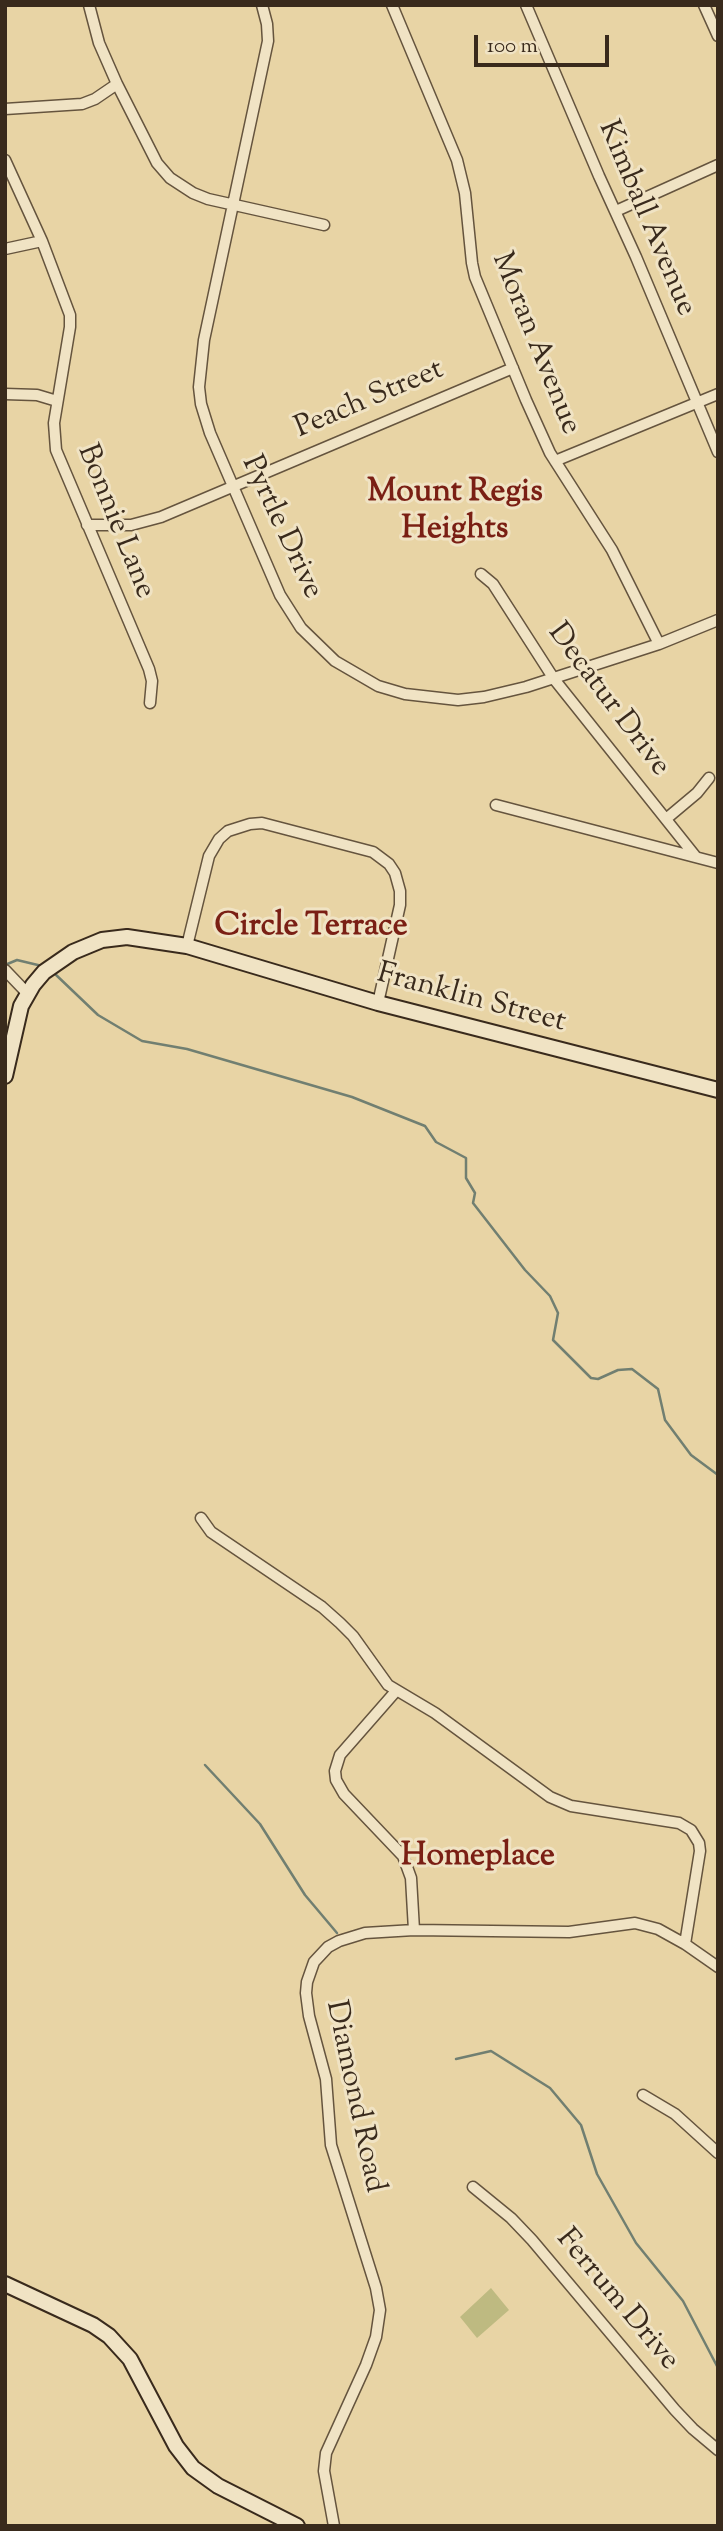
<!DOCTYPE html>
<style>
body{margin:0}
#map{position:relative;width:723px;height:2531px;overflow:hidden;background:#e8d4a5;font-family:"Sorts Mill Goudy",serif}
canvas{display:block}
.frame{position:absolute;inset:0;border:7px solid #392a1c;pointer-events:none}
.scale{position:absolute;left:474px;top:35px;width:135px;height:32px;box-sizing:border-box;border:4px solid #392a1c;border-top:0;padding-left:9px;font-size:21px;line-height:24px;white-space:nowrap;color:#392a1c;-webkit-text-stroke:5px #f0e3c4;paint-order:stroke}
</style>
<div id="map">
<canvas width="723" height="2531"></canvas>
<div class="frame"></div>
<div class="scale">100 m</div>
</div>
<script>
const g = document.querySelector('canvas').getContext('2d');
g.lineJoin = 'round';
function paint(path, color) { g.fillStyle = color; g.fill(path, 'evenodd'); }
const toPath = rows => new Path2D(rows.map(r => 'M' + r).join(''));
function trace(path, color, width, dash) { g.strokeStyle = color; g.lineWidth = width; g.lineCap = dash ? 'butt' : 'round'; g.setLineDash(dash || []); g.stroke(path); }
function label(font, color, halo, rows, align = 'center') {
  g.font = font + ' "Sorts Mill Goudy",serif'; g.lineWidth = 6; g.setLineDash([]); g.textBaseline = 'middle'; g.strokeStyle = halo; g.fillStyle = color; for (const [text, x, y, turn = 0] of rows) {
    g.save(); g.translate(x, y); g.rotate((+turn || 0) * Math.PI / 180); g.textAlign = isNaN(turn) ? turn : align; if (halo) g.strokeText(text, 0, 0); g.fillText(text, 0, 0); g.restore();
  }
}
const green = toPath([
 [491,2288,509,2310,477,2338,460,2317]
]);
const stream = toPath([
 [5,965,17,960,42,966],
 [54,973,98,1015,142,1041,187,1049,352,1097,425,1126,436,1142,466,1158,466,1178,475,1193,473,1203,525,1270,550,1296,558,1313,553,1340,591,1378,598,1379,618,1370,632,1369,658,1389,665,1420,691,1455,718,1475],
 [205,1765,260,1824,305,1895,337,1933],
 [456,2059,491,2051,550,2088,581,2125,597,2174,636,2243,683,2301,718,2368]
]);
const street = toPath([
 [89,5,99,43,117,84,157,163,170,178,193,193,208,199,324,225],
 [262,5,267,24,268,41,204,340,199,387,201,404,210,433,280,595,301,628,335,661,378,686,405,694,458,700,484,697,526,687,659,644,718,620],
 [392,5,457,160,465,193,472,263,475,277,526,400,550,453,612,550,659,644],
 [526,5,599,176,636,257,718,452],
 [704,5,718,36],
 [5,109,82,104,95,99,117,84],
 [5,160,42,241,70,315,70,327,54,423,56,450,149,669,152,681,150,703],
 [616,211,718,165],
 [5,249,42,241],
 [5,394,37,395,57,401],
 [555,461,718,394],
 [87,525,131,525,161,517,513,368],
 [481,574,493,584,554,679,696,857],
 [496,805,718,863],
 [666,819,697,793,709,778],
 [187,946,209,856,219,839,228,831,250,824,262,823,373,852,389,864,395,873,400,891,400,905,378,1003],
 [5,970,27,993],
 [201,1518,211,1532,322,1607,340,1623,353,1636,388,1685,435,1713,550,1797,571,1806,679,1823,691,1830,699,1843,700,1851,685,1944],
 [396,1691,340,1755,335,1771,336,1780,344,1794,403,1856,411,1878,414,1930],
 [643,2095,675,2114,718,2153],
 [473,2187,511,2218,532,2240,675,2410,693,2429,718,2450],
 [334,2526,324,2471,326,2453,366,2365,376,2337,380,2310,376,2288,331,2145,326,2079,309,2016,306,1993,307,1982,314,1962,328,1947,339,1941,365,1933,414,1930,569,1932,635,1923,658,1929,685,1944,718,1967]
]);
const secondary = toPath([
 [5,1076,21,1006,33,985,44,972,73,952,102,940,127,937,187,946,378,1003,718,1090],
 [5,2284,93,2325,109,2336,130,2359,176,2446,193,2468,218,2486,297,2526]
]);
const streetNames = [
 ["Kimball Avenue",645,219,67],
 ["Moran Avenue",534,344,68],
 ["Peach Street",370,401,-23],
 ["Bonnie Lane",114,522,68],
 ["Pyrtle Drive",280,528,65],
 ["Decatur Drive",607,701,53],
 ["Franklin Street",471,1000,15],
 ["Diamond Road",353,2097,78],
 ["Ferrum Drive",616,2301,50]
];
const neighbourhoodNames = [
 ["Mount Regis",455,495],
 ["Heights",455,532],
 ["Circle Terrace",311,929],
 ["Homeplace",478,1859]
];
paint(green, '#beba81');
trace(stream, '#717f71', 2.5);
trace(street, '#65543e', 13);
trace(secondary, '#392a1c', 18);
trace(street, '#f0e3c4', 10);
trace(secondary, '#f0e3c4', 14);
label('30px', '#392a1c', '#f0e3c4', streetNames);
label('bold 32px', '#7a1f14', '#f0e3c4', neighbourhoodNames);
</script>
